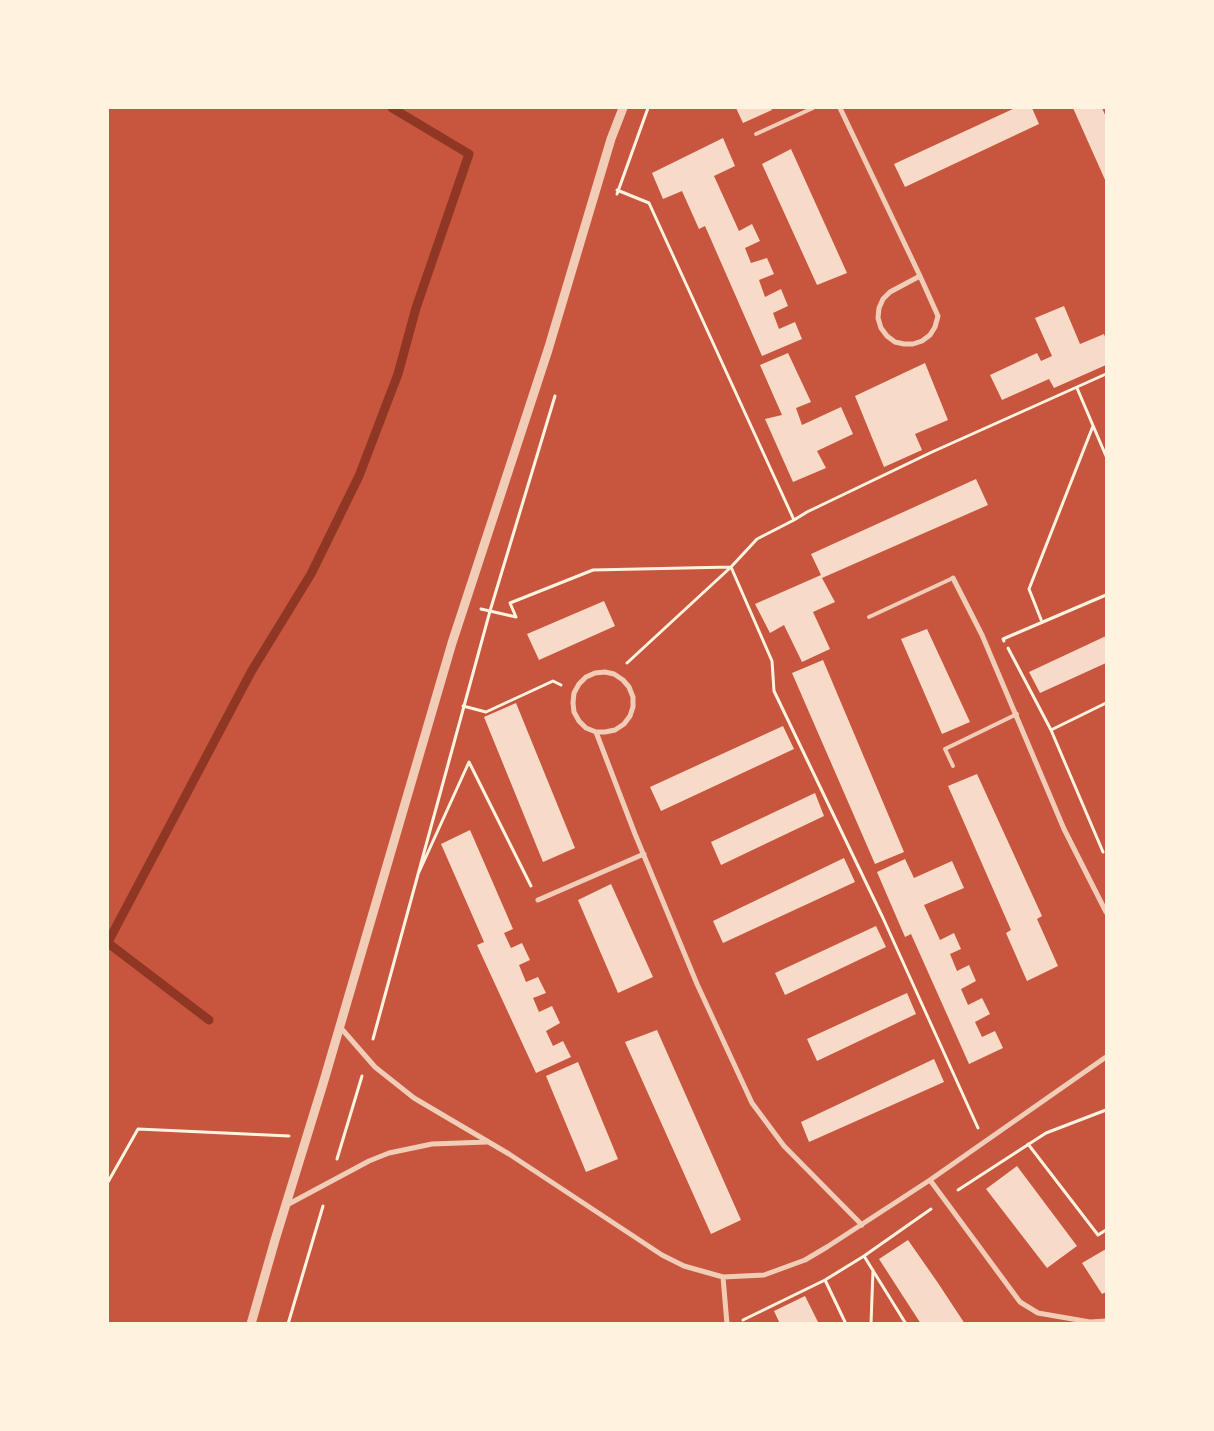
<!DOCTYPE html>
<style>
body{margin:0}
#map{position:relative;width:1214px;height:1431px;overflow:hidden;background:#c8553d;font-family:"IBM Plex Serif",serif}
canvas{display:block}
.frame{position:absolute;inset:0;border:109px solid #fff3e0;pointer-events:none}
</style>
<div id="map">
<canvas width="1214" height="1431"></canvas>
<div class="frame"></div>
</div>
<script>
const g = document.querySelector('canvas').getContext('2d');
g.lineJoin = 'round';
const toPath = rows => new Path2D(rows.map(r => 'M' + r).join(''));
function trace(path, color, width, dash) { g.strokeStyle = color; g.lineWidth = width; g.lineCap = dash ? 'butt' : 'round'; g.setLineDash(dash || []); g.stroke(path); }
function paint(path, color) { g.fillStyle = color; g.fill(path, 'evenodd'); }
const stream = toPath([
 [108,942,251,672,311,574,359,476,398,374,416,308,469,154,392,108],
 [108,943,209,1020]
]);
const building = toPath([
 [736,108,771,108,772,110,743,123],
 [1015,108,1032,108,1039,124,905,187,894,164],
 [1073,108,1102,108,1106,117,1106,182],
 [723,138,735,166,714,176,739,231,752,224,760,241,745,248,751,263,767,258,774,274,759,280,765,297,781,289,788,306,773,313,779,329,795,322,802,339,762,356,705,226,699,229,682,191,663,199,652,173],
 [791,149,847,273,817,285,762,164],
 [1064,306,1080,344,1104,334,1106,340,1106,365,1054,388,1049,379,1002,400,990,375,1037,353,1041,361,1052,356,1035,318],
 [788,353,811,402,796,408,802,425,841,407,853,434,817,451,826,468,793,482,765,419,782,415,760,365],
 [925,363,948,420,915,434,922,450,884,467,855,396],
 [976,479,988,505,822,578,835,602,813,612,830,649,802,662,784,625,770,633,755,604,821,575,811,554],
 [604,601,615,626,539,660,527,634],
 [927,629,970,722,942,734,901,639],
 [1106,636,1106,663,1040,693,1029,672],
 [823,660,904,852,875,864,792,673],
 [516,703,575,848,543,862,484,717],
 [783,726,794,749,661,811,650,787],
 [977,774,1042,916,1037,919,1058,966,1027,981,1006,933,1011,930,948,786],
 [815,793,824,816,721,865,711,842],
 [470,830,513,929,504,933,511,948,522,943,530,960,519,965,526,982,538,977,546,993,533,998,539,1012,552,1006,560,1023,546,1031,553,1046,563,1041,571,1057,536,1073,477,945,484,942,441,844],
 [844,858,855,882,723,943,713,921],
 [905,859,914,878,952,861,964,888,924,905,940,940,954,933,961,949,950,954,957,971,969,965,976,981,961,989,968,1005,982,998,990,1014,975,1022,982,1037,995,1031,1003,1048,969,1064,911,934,905,937,877,872],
 [611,884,653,977,618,993,578,900],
 [876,926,886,947,785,995,775,973],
 [907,993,916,1014,817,1061,807,1039],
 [657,1030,741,1220,711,1234,625,1042],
 [934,1059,944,1082,809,1142,801,1122],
 [578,1062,618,1159,586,1172,546,1076],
 [1017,1166,1077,1246,1047,1268,986,1189],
 [908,1240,938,1283,965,1324,921,1324,879,1259],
 [1106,1249,1106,1292,1102,1294,1082,1263],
 [805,1296,819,1324,780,1324,774,1311]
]);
const path = toPath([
 [617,190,649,203,794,520],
 [617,194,648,108],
 [1077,388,1106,456],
 [481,609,516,617,510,603,593,570,731,567,772,661,774,691,883,918,978,1128],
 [1042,622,1029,589,1093,426],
 [1004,641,1003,639,1106,595],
 [1008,648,1051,730],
 [627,663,731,567,757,539,794,520,807,512,932,452,1106,374],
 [463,706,486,712,553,681,561,685],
 [1103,852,1051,730,1106,703],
 [419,872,469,762,531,886],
 [373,1039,490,611,555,396],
 [1028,1144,1098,1235,1106,1230],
 [337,1159,362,1076],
 [108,1182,138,1129,289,1136],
 [958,1190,1046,1133,1106,1110],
 [864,1256,906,1324],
 [825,1280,846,1324],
 [743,1320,825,1280,864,1256,931,1209],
 [288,1324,323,1206],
 [871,1324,873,1270]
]);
const service = toPath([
 [756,134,813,108],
 [869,617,953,578],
 [953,766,945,749,1017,714]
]);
const minor = toPath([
 [840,108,920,276,938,316,935,327,930,335,922,341,913,344,904,344,895,342,887,336,881,328,878,318,879,308,883,299,890,292,920,276],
 [953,578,982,635,1064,829,1106,912],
 [596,732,605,732,615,730,624,724,630,716,633,707,633,697,629,687,623,680,614,674,605,672,595,673,586,677,579,684,574,693,573,703,574,712,579,721,586,728,596,732,635,834,697,984,752,1103,784,1146,862,1225],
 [538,900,644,854],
 [340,1027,375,1067,414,1098,509,1154,662,1255,684,1266,723,1277,764,1275,805,1260,827,1247,930,1180,1106,1057],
 [930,1180,1020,1302,1038,1313,1090,1322,1106,1321],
 [285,1206,369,1161,389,1153,432,1144,487,1142],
 [723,1277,727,1324]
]);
const tertiary = toPath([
 [251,1324,275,1240,323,1084,452,643,548,350,611,139,623,108]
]);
trace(stream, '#8f3625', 9);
paint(building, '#f7dbc8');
trace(path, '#fff3e0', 3);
trace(service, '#f1ccb7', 4);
trace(minor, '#f1ccb7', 5);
trace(tertiary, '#f1ccb7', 9);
</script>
